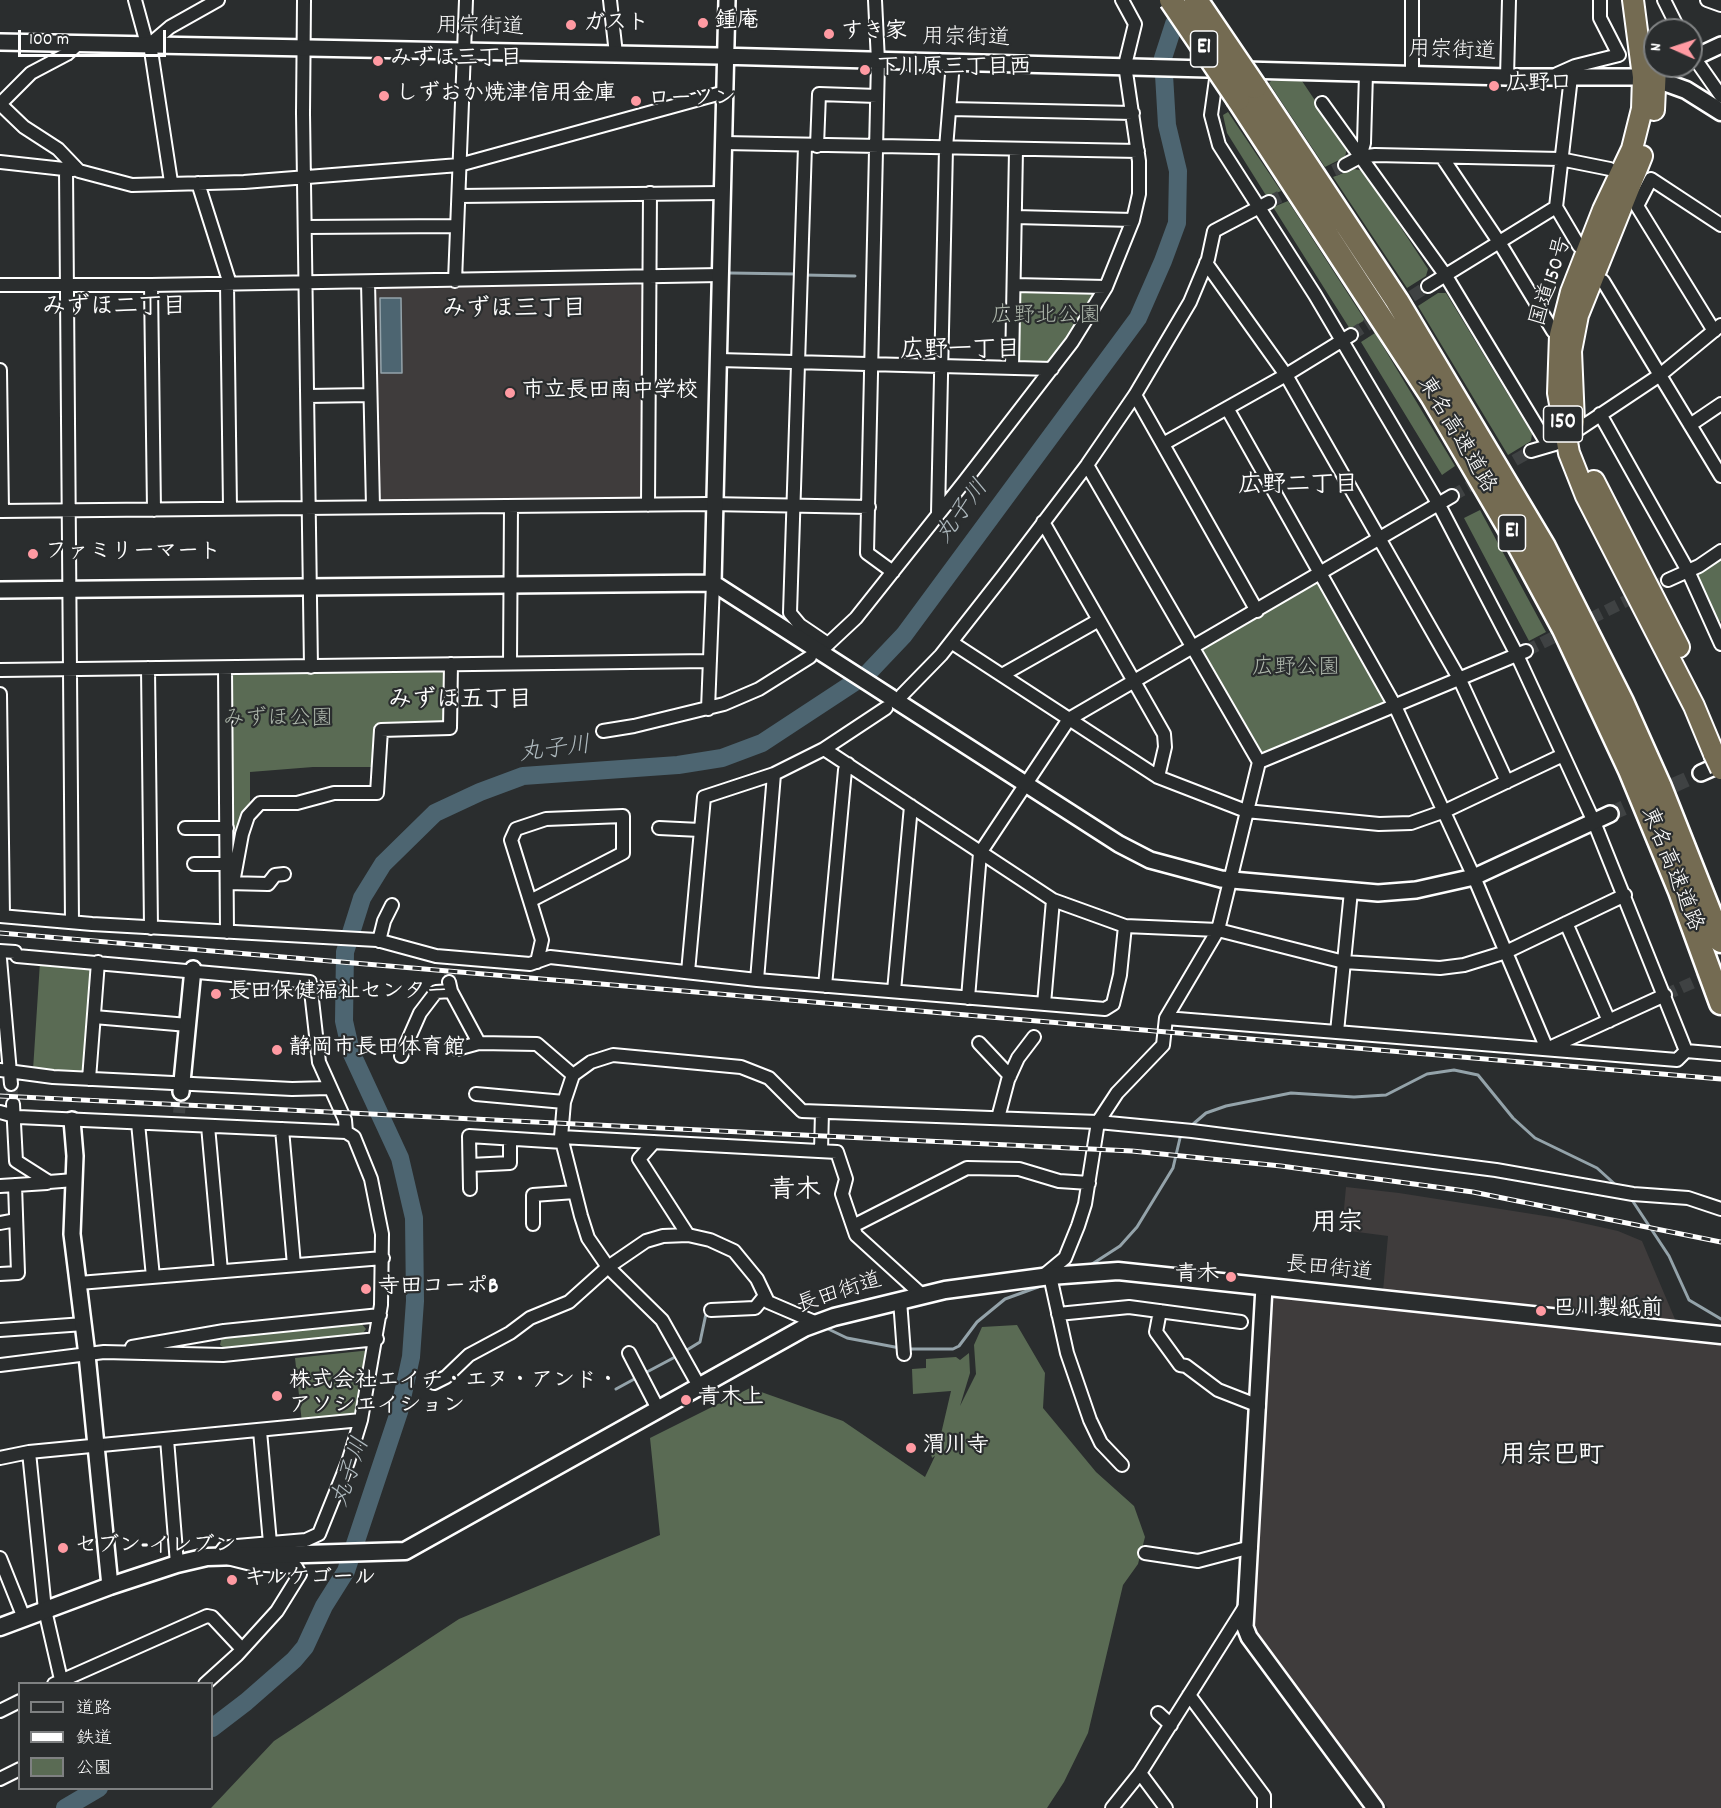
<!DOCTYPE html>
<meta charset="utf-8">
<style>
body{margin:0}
#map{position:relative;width:1721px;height:1808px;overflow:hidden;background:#2a2d2e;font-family:Dekko,"Klee One",sans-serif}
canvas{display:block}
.legend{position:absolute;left:18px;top:1682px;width:195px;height:108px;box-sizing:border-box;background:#2a2d2e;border:2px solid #7f8182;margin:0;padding:8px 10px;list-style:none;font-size:18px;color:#fff}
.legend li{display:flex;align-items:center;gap:12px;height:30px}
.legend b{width:30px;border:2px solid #7f8182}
.north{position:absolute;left:1643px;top:18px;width:60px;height:60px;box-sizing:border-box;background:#2a2d2e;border:2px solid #7f8182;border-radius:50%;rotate:273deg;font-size:16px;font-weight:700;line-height:24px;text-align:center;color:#fff}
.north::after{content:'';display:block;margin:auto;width:21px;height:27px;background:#ff9aa2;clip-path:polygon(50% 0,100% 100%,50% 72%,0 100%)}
.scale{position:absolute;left:18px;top:30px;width:148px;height:27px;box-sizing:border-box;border:3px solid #fff;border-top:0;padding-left:8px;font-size:18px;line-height:21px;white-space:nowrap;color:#fff;-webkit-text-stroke:4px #2a2d2e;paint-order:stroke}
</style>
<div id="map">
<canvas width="1721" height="1808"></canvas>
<ul class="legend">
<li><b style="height:8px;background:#2a2d2e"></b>道路</li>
<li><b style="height:8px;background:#fff"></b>鉄道</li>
<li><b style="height:16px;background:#5a6b54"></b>公園</li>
</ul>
<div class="north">N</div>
<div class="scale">100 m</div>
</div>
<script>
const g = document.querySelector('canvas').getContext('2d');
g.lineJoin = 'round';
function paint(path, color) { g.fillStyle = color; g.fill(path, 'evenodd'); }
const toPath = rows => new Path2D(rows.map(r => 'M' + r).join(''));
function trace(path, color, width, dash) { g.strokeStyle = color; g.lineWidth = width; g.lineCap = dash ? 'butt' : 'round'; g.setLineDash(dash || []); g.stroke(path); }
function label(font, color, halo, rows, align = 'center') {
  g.font = font + ' Dekko,"Klee One",sans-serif'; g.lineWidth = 4.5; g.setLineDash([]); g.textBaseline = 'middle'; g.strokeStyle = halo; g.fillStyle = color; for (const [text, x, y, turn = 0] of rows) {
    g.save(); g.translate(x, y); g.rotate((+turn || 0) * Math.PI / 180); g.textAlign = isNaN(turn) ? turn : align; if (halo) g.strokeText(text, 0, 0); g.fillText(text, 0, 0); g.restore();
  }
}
const built = toPath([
 [647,285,645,497,640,502,375,504,372,288],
 [1346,1187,1399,1193,1564,1219,1618,1231,1642,1241,1677,1324,1383,1291,1388,1236,1342,1230],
 [1269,1291,1721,1341,1721,1808,1388,1808,1259,1640,1254,1622]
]);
const green = toPath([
 [1271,81,1302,81,1347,148,1345,157,1325,167,1269,83],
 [1228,112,1281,191,1267,197,1227,133,1223,115],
 [1354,169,1364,171,1428,269,1426,276,1407,288,1333,177],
 [1288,201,1365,320,1350,329,1273,207],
 [1022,289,1094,290,1096,294,1050,364,1020,365,1017,360,1019,292],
 [1438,293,1446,293,1532,434,1531,441,1508,455,1418,306],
 [1375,333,1455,466,1442,475,1361,342],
 [1480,510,1546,632,1529,641,1464,518],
 [1721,558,1721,621,1717,623,1696,575],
 [1318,583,1323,584,1387,702,1264,754,1259,752,1202,653,1203,647],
 [445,668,445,725,378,726,373,767,313,767,250,772,250,806,232,853,228,675,232,671],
 [40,962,91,965,84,1073,33,1070],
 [360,1322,366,1329,361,1336,228,1351,220,1345,222,1336],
 [1017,1325,1045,1373,1043,1408,1096,1472,1134,1506,1145,1537,1138,1564,1123,1585,1088,1733,1064,1782,1047,1808,211,1808,274,1741,459,1619,660,1535,650,1438,750,1388,843,1421,925,1477,935,1456,932,1458,927,1437,941,1434,951,1391,913,1394,912,1369,926,1368,926,1359,956,1357,960,1360,969,1353,970,1373,960,1406,976,1374,974,1345,982,1327],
 [371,1350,357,1418,302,1423,295,1358]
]);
const water = toPath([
 [380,298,401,298,402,373,381,373,380,298]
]);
const stream = toPath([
 [730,273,797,274],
 [804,275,855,276],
 [1192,1125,1206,1113,1226,1106,1291,1093,1354,1097,1386,1095,1427,1074,1454,1070,1478,1075,1513,1118,1535,1138,1597,1168,1618,1187],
 [1630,1197,1669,1256,1689,1300,1721,1319],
 [1089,1266,1120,1246,1137,1227,1173,1168,1180,1138],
 [718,1304,753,1302],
 [824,1327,847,1338,900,1348],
 [906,1349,953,1349,959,1346,977,1322,1005,1299,1038,1287],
 [687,1350,700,1342,707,1309],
 [645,1373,677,1356],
 [616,1389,638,1377]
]);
const river = toPath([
 [212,1728,246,1702,294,1660,305,1647,324,1606,346,1571,399,1412,411,1357,415,1301,414,1218,400,1158,351,1052,344,1021,345,952,362,898,383,864,435,813,480,792,523,776,678,765,722,758,762,743,867,674,904,635,1138,318,1163,261,1177,223,1178,171,1167,125,1163,58,1174,24,1187,4],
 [65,1808,99,1788]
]);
const minorTunnel = toPath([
 [1269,202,1345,165],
 [1351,335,1428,286],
 [1452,496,1531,451],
 [1526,651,1668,580],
 [449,982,451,965],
 [1665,995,1714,973],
 [11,1084,13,1104],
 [179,1113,181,1092]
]);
const tertiaryTunnel = toPath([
 [1610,814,1701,773]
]);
const minor = toPath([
 [135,0,147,44],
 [304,0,303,113,311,667],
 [610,0,616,54],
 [875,0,878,61,867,553,893,572],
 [1664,0,1679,30],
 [1707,0,1721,5],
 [1691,53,1721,96],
 [1217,72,1211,115,1219,145,1315,295,1439,505,1517,655,1594,822,1686,1051],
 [1366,73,1364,143,1360,157,1375,155,1560,159,1610,169],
 [1412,74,1412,0],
 [1557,74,1575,66,1619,55,1600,18,1600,0],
 [1507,77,1509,0],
 [1322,103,1446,276,1548,445],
 [0,104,24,127,58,149,79,171,132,185,244,182,459,165,725,92],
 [0,104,31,73,67,54,79,43],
 [950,109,1133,113],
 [724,143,1138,151],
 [805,146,790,613,800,625,828,644],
 [817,146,819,94,877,96],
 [1442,157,1499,242,1553,331,1560,335],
 [0,162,73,170],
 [1345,165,1360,157],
 [66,169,72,922],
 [171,182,150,44,170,27,218,0],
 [198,183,230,284],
 [459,196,722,193],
 [1556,207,1579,246],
 [1015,217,1133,220],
 [305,227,457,226],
 [1206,263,1286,375,1460,680,1507,782],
 [455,281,466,0],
 [1603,281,1721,476],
 [368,282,373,507],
 [227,284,230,508],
 [0,285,151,285,720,275],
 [151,285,154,510],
 [1014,285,1106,287],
 [1428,286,1556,207,1571,77],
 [1714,331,1637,206,1651,179,1721,225],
 [719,360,1052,369],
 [1012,368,1016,150],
 [0,370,2,511],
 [1135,395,1257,611],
 [308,396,370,395],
 [1227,408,1395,706,1474,877,1547,1049,1665,995],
 [1600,414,1688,571,1721,644],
 [1690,425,1721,404],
 [1570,435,1660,375,1721,325],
 [1163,444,1286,375,1351,335],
 [1531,451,1555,444],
 [1087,465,1259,762,1218,930,1344,962,1440,968,1464,965,1506,952,1625,895],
 [648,505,650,193],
 [0,511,709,504,869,507],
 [938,513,946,148,953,62],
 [1043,522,1164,734,1165,747,1158,777],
 [1668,580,1699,566,1721,551],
 [951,642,1158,777,1246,811,1379,824,1411,823,1445,811,1563,755],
 [826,646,856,618,964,482,1072,342,1106,287,1133,220,1139,194,1139,161,1125,65,1135,24,1122,0],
 [510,663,511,506],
 [148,668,151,928],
 [225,668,227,932],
 [0,670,710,661],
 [1002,675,1099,620],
 [0,694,3,916],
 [902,695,941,655,1003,576,1087,465,1135,395,1190,302,1208,259,1214,231,1269,202],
 [708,709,713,583],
 [603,731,634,726,724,704,759,689,810,657],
 [824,749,1053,900,1125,926],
 [1259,762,1526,651],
 [185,828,227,828],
 [659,828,700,830],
 [194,864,227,864],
 [227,883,268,884,275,875,284,874],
 [233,883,242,834,248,816,260,803,297,803,334,793,377,793,381,730,450,728,451,664],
 [530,901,623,853,623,816,546,819,516,829,511,840,530,901,542,940,537,962],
 [0,916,92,924,377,940,436,956,530,964,550,957,757,980,1105,1009,1113,1004,1120,975,1125,926,1218,930,1166,1018,1163,1045,1117,1093,1098,1122,1085,1204,1078,1226,1065,1258,1042,1277],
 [1566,923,1609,1021],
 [379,941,384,921,392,905],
 [0,951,15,952,17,956,310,982,319,1062,345,1120,346,1132],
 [0,959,11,1084],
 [688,972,704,797,774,774,824,749,886,708],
 [757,980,774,774],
 [825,986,845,770,848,764],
 [451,991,479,1043],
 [894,991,911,806],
 [968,998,980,853,1069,719,1452,496],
 [1044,1004,1053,900],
 [94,1017,188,1025],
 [1166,1018,1677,1060,1686,1051,1721,1054],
 [1337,1032,1351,891],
 [979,1043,1010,1076],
 [457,1049,479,1043,537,1044,573,1075],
 [401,1056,420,1013,436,992,451,991,449,982],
 [0,1070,53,1077,292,1089,329,1088],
 [89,1079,98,962],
 [476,1094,564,1102],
 [13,1104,16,1161,49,1182,74,1180],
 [0,1112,18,1117,346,1132,354,1137,371,1179,382,1234,381,1305,361,1420,348,1462,319,1534,306,1540,237,1546,224,1548,221,1552,219,1556,251,1564,296,1567,300,1574,277,1611,237,1655,205,1684],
 [998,1118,1008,1080,1018,1058,1034,1037],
 [138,1123,153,1277],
 [208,1126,221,1271],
 [282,1129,294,1265],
 [561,1137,837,1152,846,1179,842,1194,856,1235,922,1295],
 [654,1142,639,1159,688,1235],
 [821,1151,822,1112],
 [470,1165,510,1163,510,1139],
 [0,1186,47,1183],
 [470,1189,469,1136,563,1142],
 [0,1223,16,1220],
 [533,1224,533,1195,575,1192],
 [853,1226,967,1168,1019,1169,1059,1181,1089,1183],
 [0,1274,18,1273,15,1185],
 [1050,1276,1067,1353,1090,1420,1101,1443,1122,1465],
 [79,1283,383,1258],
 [900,1300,904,1354],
 [711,1310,755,1308,764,1297],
 [1160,1311,1156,1332,1180,1365,1186,1366,1218,1390,1259,1406],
 [1058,1314,1129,1307,1241,1322],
 [0,1330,84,1324],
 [132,1347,224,1331,380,1315],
 [629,1353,658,1409],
 [0,1365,104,1352,223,1355,377,1339],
 [434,1383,446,1377,469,1355,510,1333,530,1318,569,1302,608,1267,646,1241,663,1236,688,1235,710,1240,734,1251,757,1279,768,1302,817,1323],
 [699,1386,662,1320,608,1267,588,1238,581,1216,561,1137,564,1102,573,1075,591,1062,613,1055,741,1067,769,1078,802,1111,1098,1122,1192,1131,1496,1170,1633,1194,1688,1198,1721,1209],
 [260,1431,270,1543],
 [167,1439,177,1564],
 [0,1458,29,1452],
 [1145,1553,1198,1561,1251,1547],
 [0,1558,24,1618],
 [54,1684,207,1616,212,1617,242,1649],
 [62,1684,45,1610,29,1452,361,1420],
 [1189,1695,1264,1796,1264,1808],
 [0,1711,20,1701],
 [1158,1713,1171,1725],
 [1140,1773,1166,1808],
 [0,1779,20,1769],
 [1112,1808,1140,1773,1246,1605]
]);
const tertiary = toPath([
 [0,42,719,56,1507,77,1650,77,1678,66],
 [1691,59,1721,45],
 [713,583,727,0],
 [0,590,713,583,1119,844,1150,860,1221,879,1378,893,1416,890,1474,877,1610,814],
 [1701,773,1721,764],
 [181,1092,193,969],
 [72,1120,75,1156,72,1234,87,1355,110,1586],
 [1264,1287,1245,1627,1249,1637,1375,1808]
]);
const secondary = toPath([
 [1650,77,1686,90,1721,112],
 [0,1627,110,1586,177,1564,207,1557,405,1551,804,1328,834,1317,945,1290,1050,1276,1118,1271,1721,1335]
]);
const trunk = toPath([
 [1633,0,1643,77,1642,109,1632,149,1603,210,1571,292,1560,335,1558,393,1569,453,1586,496,1694,706,1714,754],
 [1654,110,1656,66],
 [1574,422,1571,351,1578,315,1642,156],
 [1594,481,1679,647]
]);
const motorway = toPath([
 [1255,87,1397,301,1544,547,1622,702,1660,787,1721,941],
 [1238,99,1432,396,1516,540,1564,629,1630,770,1680,891,1721,1003]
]);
const rail = toPath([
 [0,933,1721,1079],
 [0,1096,1132,1151,1281,1166,1473,1192,1721,1242]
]);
const trunkBridge = toPath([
 [1714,754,1721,769]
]);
const motorwayBridge = toPath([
 [1171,0,1238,99],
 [1196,0,1255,87]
]);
const markers = [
 [703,23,6,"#ff9aa2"],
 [571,25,6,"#ff9aa2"],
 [829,34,6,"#ff9aa2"],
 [378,61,6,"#ff9aa2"],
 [865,70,6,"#ff9aa2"],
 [1494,86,6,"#ff9aa2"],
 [384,96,6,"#ff9aa2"],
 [636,101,6,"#ff9aa2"],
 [510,393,6,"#ff9aa2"],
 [33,554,6,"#ff9aa2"],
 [216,994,6,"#ff9aa2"],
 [277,1050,6,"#ff9aa2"],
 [1231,1277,6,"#ff9aa2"],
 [366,1289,6,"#ff9aa2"],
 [1541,1311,6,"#ff9aa2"],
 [277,1396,6,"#ff9aa2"],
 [686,1400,6,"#ff9aa2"],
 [911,1448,6,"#ff9aa2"],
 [63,1548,6,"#ff9aa2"],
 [232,1580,6,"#ff9aa2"]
];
const shields = [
 [1204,49,27],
 [1563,424,39],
 [1512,533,27]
];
const shieldNames = [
 ["E1",1204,49],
 ["150",1563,424],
 ["E1",1512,533]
];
const poiNames = [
 ["鍾庵",715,23],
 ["ガスト",583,25],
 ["すき家",841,34],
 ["みずほ三丁目",390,61],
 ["下川原三丁目西",877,70],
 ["広野口",1506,86],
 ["しずおか焼津信用金庫",396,96],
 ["ローソン",648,101],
 ["市立長田南中学校",522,393],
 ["ファミリーマート",45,554],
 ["長田保健福祉センター",228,994],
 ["静岡市長田体育館",289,1050],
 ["青木",1219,1277,"right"],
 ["寺田コーポB",378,1289],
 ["巴川製紙前",1553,1311],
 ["株式会社エイチ・エヌ・アンド・",289,1383],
 ["アソシエイション",289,1408],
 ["青木上",698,1400],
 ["渭川寺",923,1448],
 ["セブン-イレブン",75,1548],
 ["キルケゴール",244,1580]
];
const streetNames = [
 ["用宗街道",480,29,1],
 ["用宗街道",966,40,1],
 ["用宗街道",1452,53,2],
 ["国道150号",1553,282,-73],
 ["東名高速道路",1455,436,59],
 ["東名高速道路",1670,870,68],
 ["長田街道",1329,1271,6],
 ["長田街道",840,1295,-18]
];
const parkNames = [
 ["広野北公園",1046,318],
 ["広野公園",1296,670],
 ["みずほ公園",278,721]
];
const neighbourhoodNames = [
 ["みずほ二丁目",114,310],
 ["みずほ三丁目",514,312],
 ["広野一丁目",960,353],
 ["広野二丁目",1298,488],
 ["みずほ五丁目",460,703]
];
const waterNames = [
 ["丸子川",964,513,-54],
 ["丸子川",555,752,-7],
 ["丸子川",353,1473,-71]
];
const quarterNames = [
 ["青木",795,1193],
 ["用宗",1337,1226],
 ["用宗巴町",1552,1458]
];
paint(built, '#3f3c3c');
paint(green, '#5a6b54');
paint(water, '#4d6571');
trace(water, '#94a3aa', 1.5);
trace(stream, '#94a3aa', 3);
trace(river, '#4d6571', 18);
trace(minorTunnel, '#3f4243', 12, [12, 6]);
trace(tertiaryTunnel, '#3f4243', 15, [15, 8]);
trace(minor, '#fff', 16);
trace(tertiary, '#fff', 20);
trace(secondary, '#fff', 21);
trace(trunk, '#fff', 24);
trace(motorway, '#fff', 27);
trace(minor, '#2a2d2e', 12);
trace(tertiary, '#2a2d2e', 15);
trace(secondary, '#2a2d2e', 16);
trace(trunk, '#746b52', 20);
trace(motorway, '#746b52', 22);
trace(rail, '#fff', 5);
trace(rail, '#2a2d2e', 3, [9]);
trace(trunkBridge, '#fff', 24, []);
trace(motorwayBridge, '#fff', 27, []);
trace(trunkBridge, '#746b52', 20);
trace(motorwayBridge, '#746b52', 22);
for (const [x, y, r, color] of markers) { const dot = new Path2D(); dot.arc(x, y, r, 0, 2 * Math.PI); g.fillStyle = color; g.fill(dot); trace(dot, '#2a2d2e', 2); }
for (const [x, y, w] of shields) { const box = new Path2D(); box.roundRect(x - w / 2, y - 18, w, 36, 4.5); g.fillStyle = '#2a2d2e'; g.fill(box); trace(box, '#fff', 1.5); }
label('bold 21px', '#fff', null, shieldNames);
label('bold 22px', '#fff', '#2a2d2e', poiNames, 'left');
label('22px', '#fff', '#2a2d2e', streetNames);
label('22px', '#acb5aa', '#2a2d2e', parkNames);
label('bold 24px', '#fff', '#2a2d2e', neighbourhoodNames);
label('italic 24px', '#afbabf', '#2a2d2e', waterNames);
label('bold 26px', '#fff', '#2a2d2e', quarterNames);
</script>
